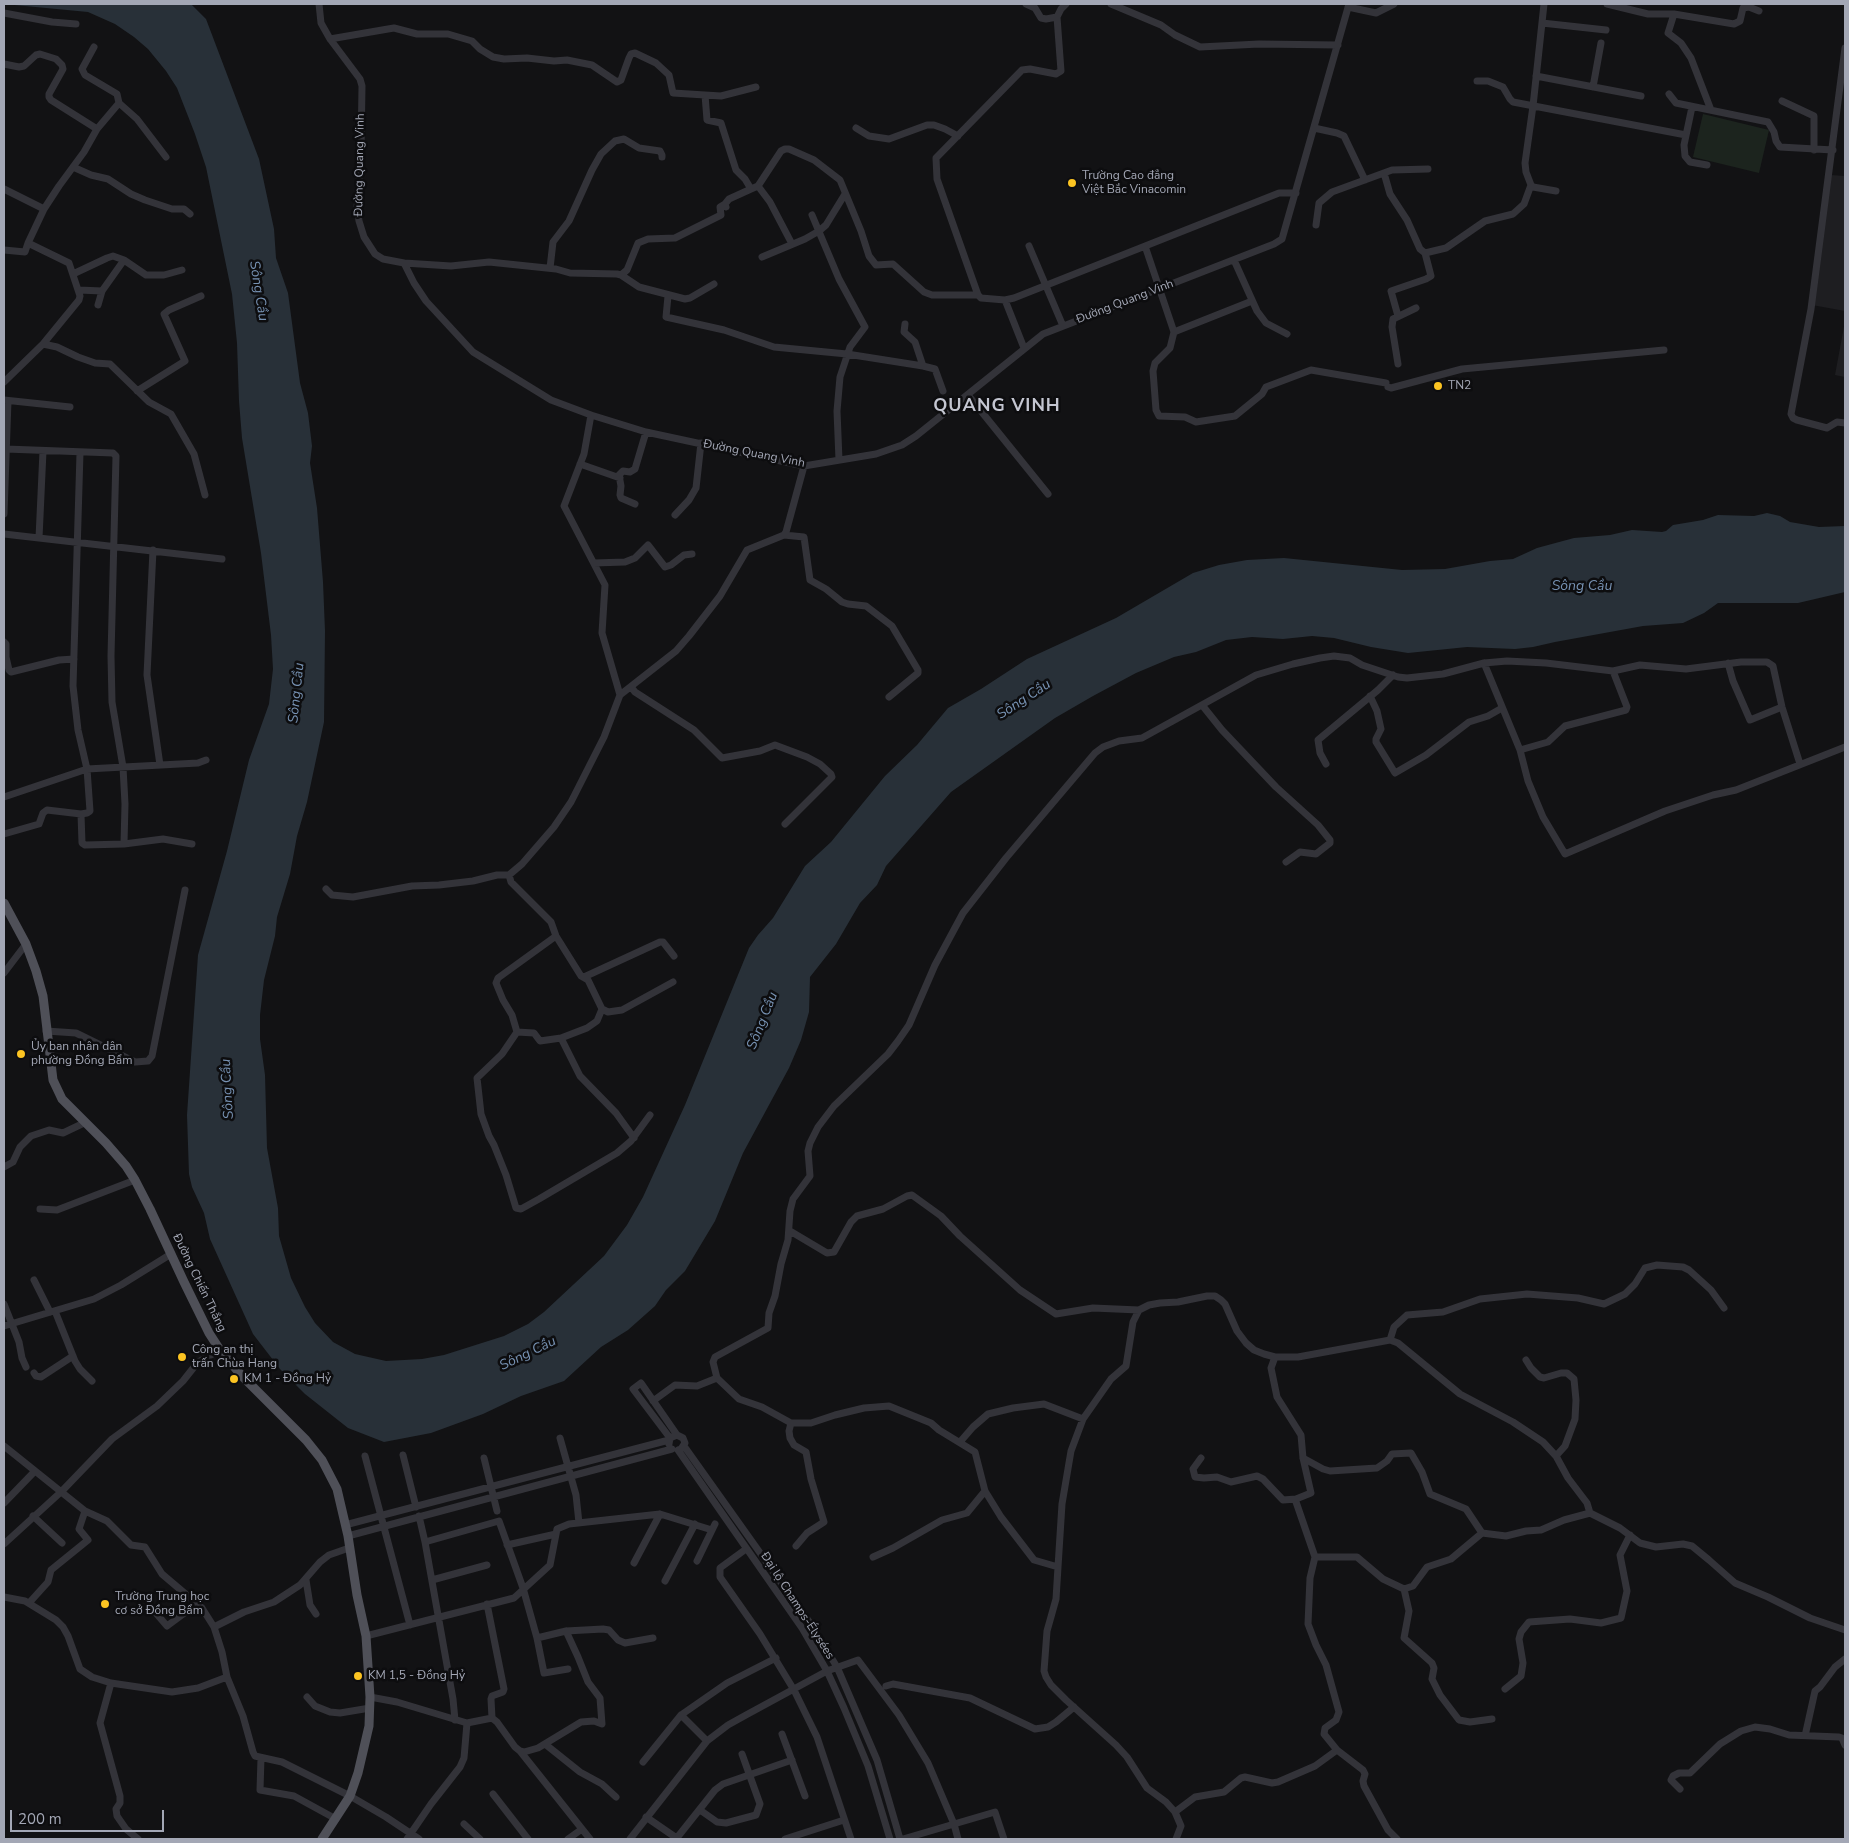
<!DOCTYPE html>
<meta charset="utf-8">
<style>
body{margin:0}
#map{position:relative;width:1849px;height:1843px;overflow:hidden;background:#121214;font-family:"Nunito Sans",sans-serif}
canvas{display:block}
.frame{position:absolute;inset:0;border:5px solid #a3a7b5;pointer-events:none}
.scale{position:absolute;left:10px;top:1810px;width:154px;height:22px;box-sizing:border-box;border:2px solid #a3a7b5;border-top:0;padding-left:6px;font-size:15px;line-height:18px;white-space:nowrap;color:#a3a7b5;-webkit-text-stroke:4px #0d0d0f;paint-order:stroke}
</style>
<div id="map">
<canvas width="1849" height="1843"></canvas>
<div class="frame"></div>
<div class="scale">200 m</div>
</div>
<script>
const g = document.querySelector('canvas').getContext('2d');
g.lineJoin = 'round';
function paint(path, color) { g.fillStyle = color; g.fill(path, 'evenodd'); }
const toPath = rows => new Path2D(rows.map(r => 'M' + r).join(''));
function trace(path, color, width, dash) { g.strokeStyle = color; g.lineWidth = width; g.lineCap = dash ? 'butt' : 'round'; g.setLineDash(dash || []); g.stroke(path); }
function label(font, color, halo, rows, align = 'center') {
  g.font = font + ' "Nunito Sans",sans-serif'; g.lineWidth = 5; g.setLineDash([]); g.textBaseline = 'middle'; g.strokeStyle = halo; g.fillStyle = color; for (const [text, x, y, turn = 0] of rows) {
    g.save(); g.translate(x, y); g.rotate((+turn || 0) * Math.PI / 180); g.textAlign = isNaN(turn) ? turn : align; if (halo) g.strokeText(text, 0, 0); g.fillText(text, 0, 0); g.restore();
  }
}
const built = toPath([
 [1831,175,1845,176,1845,311,1812,305],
 [1845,321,1845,377,1835,375]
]);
const green = toPath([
 [1703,114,1769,130,1759,173,1693,157]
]);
const water = toPath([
 [4,4,191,4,206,19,259,159,274,229,276,258,288,293,300,383,308,413,312,446,310,463,317,508,323,582,325,631,324,722,307,802,297,836,290,874,277,917,275,936,264,980,260,1015,260,1039,265,1075,267,1148,278,1208,279,1236,291,1278,305,1307,315,1323,333,1342,355,1354,386,1361,422,1359,444,1355,504,1336,528,1324,544,1312,604,1256,627,1225,643,1197,685,1105,749,948,758,935,773,918,805,866,831,842,885,776,917,745,948,708,981,689,1027,659,1116,618,1193,573,1219,565,1247,560,1284,558,1402,570,1445,569,1490,561,1513,559,1537,548,1574,538,1610,535,1632,530,1662,532,1666,531,1673,525,1703,520,1718,515,1754,516,1767,513,1780,516,1790,522,1819,527,1845,526,1845,592,1798,603,1718,603,1704,613,1683,623,1643,626,1555,642,1533,647,1515,649,1467,647,1408,653,1371,647,1334,638,1312,636,1283,639,1252,637,1226,640,1196,652,1174,657,1136,673,1093,696,1055,718,951,792,886,866,877,885,860,903,836,944,810,977,809,1012,801,1040,789,1068,743,1153,715,1221,685,1271,666,1290,655,1306,628,1330,601,1347,564,1381,521,1396,483,1414,431,1433,384,1442,348,1428,305,1394,280,1369,253,1334,210,1239,204,1213,192,1187,189,1174,187,1115,198,955,227,851,249,760,269,704,273,669,271,635,261,553,242,438,239,401,237,343,232,294,206,167,195,134,177,88,166,71,148,49,134,37,115,24,88,12]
]);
const minor = toPath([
 [319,4,321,23,330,39,360,79,362,86,361,150,357,208,359,221,364,237,375,254,383,259,404,263,414,283,426,301,473,352,551,400,591,415,646,432,804,466,876,454,902,445,916,436,1043,334,1274,244,1282,239,1349,4],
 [1026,4,1035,8,1041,18,1046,19,1057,17],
 [1066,4,1061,9,1057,17,1061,71,1056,74,1030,69,1022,70,936,158,937,179,978,295,981,298,1005,300,1014,298,1279,193,1296,193],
 [1111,4,1161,25,1175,35,1200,47,1259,44,1338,45],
 [1544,4,1533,106,1525,163,1526,172,1531,185,1533,187,1556,191],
 [1607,4,1648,14,1674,14,1734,24,1740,21,1743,8,1749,7,1759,11],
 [1348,7,1376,13,1394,4],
 [4,13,52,22,76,24],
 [1674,14,1668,33,1681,43,1691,58,1711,110],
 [1542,23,1606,30],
 [330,39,388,29,394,28,417,34,448,34,472,41,480,49,493,57,504,59,527,58,554,61,567,60,592,65,617,82,621,80,629,58,631,54,635,53,656,63,669,75,673,93,705,95],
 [1845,48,1811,309,1791,414,1793,418,1797,420,1827,428,1837,422,1845,423],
 [4,64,19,67,24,66,36,55,40,54,56,59,62,65,63,69,49,94,49,97,51,100,97,129],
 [1536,76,1641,96],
 [1477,81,1488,81,1503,87,1510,99,1513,102,1686,135],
 [756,87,721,96,705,95,707,120,721,123,736,170,745,179,751,189,758,186,781,151,785,149,789,149,814,160,840,180,861,231,869,256,876,265,893,264,924,292,932,295,978,295],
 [1593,87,1601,43],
 [1669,94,1676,103,1768,122,1774,132,1776,141,1780,147,1833,150],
 [1782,101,1814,116,1814,150],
 [119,103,137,119,166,157],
 [1692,107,1684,145,1685,156,1690,162,1707,165],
 [856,128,869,136,889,139,927,125,934,125,945,129,958,136],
 [1314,128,1337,133,1344,136,1365,180],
 [73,167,91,175,108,179,131,194,145,200,172,209,184,209,190,214],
 [1384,173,1390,194,1407,220,1420,249,1425,253,1446,248,1485,221,1513,214,1524,204,1531,185],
 [758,186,770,202,792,244],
 [4,189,44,209],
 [726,207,725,204,729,199,751,189],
 [812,215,839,279,865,327,850,347,840,377,837,411,839,460],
 [1316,225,1319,203,1332,192,1392,170,1428,169],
 [28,243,44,209,59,186,84,152,97,129,119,103,117,94,85,75,82,69,94,47],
 [1029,246,1063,326],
 [1145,246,1174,332,1170,348,1155,363,1153,371,1156,410,1159,416,1185,417,1196,422,1235,416,1262,394,1266,387,1311,370,1386,383],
 [4,250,25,252,28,243,69,263,80,296,79,300,43,344,4,382],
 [762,257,805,239,819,231,826,225,845,194],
 [1234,260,1257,311,1266,323,1287,334],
 [404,263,451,266,489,262,556,269,570,273,617,274,621,275,639,287,685,299,690,298,714,284],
 [550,268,553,242,569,221,592,170,601,154,615,141,624,139,639,148,660,151,662,155,662,157],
 [73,274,107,258,113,256,124,260,146,275,164,275,182,270],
 [621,275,627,270,638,243,648,239,675,238,721,215,720,207,725,204],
 [79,290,102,291],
 [668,296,666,317,724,330,774,347,847,354,923,366],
 [1005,300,1024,348],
 [98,305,102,291,124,260],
 [1398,316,1391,291,1426,279,1431,276,1425,253],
 [905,324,904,332,915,342,923,366,935,369,943,391],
 [1174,332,1252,301],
 [43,344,57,347,78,357,95,363,110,364,149,402,171,414,194,454,205,495],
 [1398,364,1392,327,1393,319,1416,308],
 [1388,387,1391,388,1462,369,1664,350],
 [137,391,185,361,164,314,169,310,201,296],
 [968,395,1048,494],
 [4,400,70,407],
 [6,449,113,453,116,456,111,656,112,702,123,767,125,804,124,844],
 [580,464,620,478],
 [635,504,621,498,620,495,621,486,619,475,623,471,630,472,635,469,646,432],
 [4,514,8,401],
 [675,515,689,500,696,488,701,443],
 [4,534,222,559],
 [784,535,804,537,810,580,826,589,842,602,848,604,866,606,892,626,918,670,918,673,889,697],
 [39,538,43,451],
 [153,550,147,675,160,765],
 [594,563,625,562,635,558,648,545,665,567,671,565,684,555,692,554],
 [4,642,6,644,6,656],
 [4,656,6,657,9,670,11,672,59,660,74,659],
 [1484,663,1520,750,1528,781,1543,817,1565,854,1665,811,1713,795,1736,790,1845,747],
 [1728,663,1733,681,1750,720,1782,707],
 [631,687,635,692,694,730,722,758,760,751,775,745,807,757,820,764,831,774,832,777,785,824],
 [620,695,676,651,689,636,720,596,747,550,784,535,786,532,804,466],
 [1370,696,1377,711,1381,729,1376,739,1376,742,1395,773,1426,755,1469,722,1488,716,1502,708],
 [1202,705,1222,730,1276,787,1318,825,1330,840,1330,843,1316,854,1300,852,1286,862],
 [1520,750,1548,742,1565,726,1626,710,1627,707,1613,671],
 [1326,764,1320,753,1318,740,1378,690,1393,675],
 [4,797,87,769,198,763,206,760],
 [81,814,82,843,85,845,124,844,163,839,192,844],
 [4,834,39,824,43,813,47,810,81,814,87,813,90,811,87,769,78,730,73,686,80,453],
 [509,875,511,882,551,922,556,936,581,976,588,980,602,1009,597,1021,587,1028,561,1038,540,1041,534,1033,517,1032],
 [326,889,332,895,353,897,412,886,439,885,473,881,497,875,509,875,522,864,554,827,571,802,604,737,620,695,602,633,605,585,564,506,584,454,591,415],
 [556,936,498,978,496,983,503,1000,512,1015,517,1032,502,1054,477,1078,481,1114,489,1136,494,1145,506,1175,516,1208,521,1209,539,1199,617,1153,631,1141,650,1115],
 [4,973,26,944],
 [584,977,660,942,663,942,674,956],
 [602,1009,608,1012,622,1010,673,982],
 [46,1031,76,1033,135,1062,148,1061,152,1056,185,890],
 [561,1038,580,1076,616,1113,634,1138],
 [4,1167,13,1162,20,1147,31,1136,49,1130,63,1133,84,1123],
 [40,1209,57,1210,135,1180],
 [790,1231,827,1253,834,1252,851,1222,857,1216,883,1209,907,1196,912,1195,941,1216,960,1236,1020,1290,1056,1314,1093,1308,1139,1310,1149,1305,1160,1303,1178,1302,1207,1296,1215,1296,1221,1300,1225,1304,1237,1331,1246,1343,1254,1350,1264,1354,1275,1357,1298,1357,1390,1340,1398,1343,1460,1394,1513,1422,1543,1442,1556,1456,1568,1478,1587,1503,1590,1513],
 [34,1280,50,1312],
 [4,1304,19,1342,22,1358,26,1367],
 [55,1311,75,1361,80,1369,92,1381],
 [4,1326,94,1299,121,1285,171,1254],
 [1390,1340,1394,1327,1407,1315,1443,1312,1480,1299,1527,1294,1578,1298,1604,1304,1625,1294,1635,1284,1645,1268,1657,1265,1683,1267,1689,1270,1711,1290,1724,1308],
 [1526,1360,1531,1368,1540,1377,1544,1378,1561,1373,1567,1373,1574,1379,1576,1400,1575,1419,1565,1446,1556,1456],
 [34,1373,36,1376,41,1377,73,1356],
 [717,1378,713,1362,715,1357,768,1328,769,1313,775,1296,781,1264,788,1240,790,1211,793,1199,810,1176,808,1151,810,1143,818,1127,834,1106,888,1054,898,1041,909,1025,935,965,963,913,1006,858,1095,753,1103,747,1119,741,1142,738,1256,675,1293,664,1320,658,1334,656,1350,658,1362,665,1398,677,1407,678,1443,674,1484,663,1507,661,1546,663,1613,671,1640,665,1686,669,1741,662,1767,662,1773,666,1782,707,1800,764],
 [653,1401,675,1385,697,1386,717,1378,739,1399,762,1407,791,1423,811,1423,835,1415,864,1408,889,1406,931,1423,939,1430,975,1452,985,1491,1001,1517,1034,1560,1058,1567,1056,1599,1047,1631,1044,1671,1046,1677,1051,1685,1066,1700,1116,1745,1127,1757,1147,1788,1166,1802,1175,1812,1181,1826,1176,1839],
 [791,1423,789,1431,790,1438,794,1445,806,1452,811,1479,824,1522,807,1533,796,1546],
 [560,1438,576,1495,579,1523],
 [670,1438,633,1389,641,1383,677,1435,683,1438,685,1443,681,1449],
 [960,1442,973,1427,988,1414,1013,1408,1044,1404,1083,1419],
 [669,1444,670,1438,677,1435],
 [4,1446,85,1511,107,1521,131,1545,145,1547,162,1574,202,1608,214,1627,222,1652,227,1677,243,1716,253,1752,255,1756,282,1762,350,1796,386,1817,419,1839],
 [684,1446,810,1623,837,1667,877,1760,900,1839],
 [678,1450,802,1628,827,1671,844,1708,868,1766,890,1839],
 [403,1455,416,1507],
 [365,1456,410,1625],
 [484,1458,497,1511],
 [1201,1458,1193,1469,1195,1477,1204,1478,1217,1477,1231,1482,1257,1476,1263,1479,1283,1500,1296,1499,1311,1493,1303,1458,1301,1435,1277,1397,1271,1368,1275,1357],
 [1303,1458,1323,1469,1330,1471,1377,1468,1387,1461,1392,1454,1411,1453,1422,1472,1430,1494,1466,1509,1482,1533],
 [1295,1499,1315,1557,1310,1578,1308,1624,1316,1645,1326,1665,1339,1712,1336,1720,1325,1728,1324,1734,1337,1750,1363,1770,1365,1774,1363,1781,1364,1786,1388,1830,1397,1839],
 [4,1503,35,1471],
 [33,1516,62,1543],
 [419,1516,425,1542,453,1699,455,1720],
 [345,1525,669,1440],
 [348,1536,672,1449],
 [425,1542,499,1521,523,1588,537,1638,544,1673,568,1669],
 [4,1544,62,1491,112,1439,157,1406,183,1381,198,1362,220,1350],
 [507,1545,556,1534],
 [746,1549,720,1568,720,1577,760,1634,794,1690,817,1737,851,1839],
 [873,1557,893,1548,942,1520,967,1513,985,1491],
 [1315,1557,1357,1557,1383,1579,1404,1589,1409,1611,1404,1638,1432,1663,1434,1668,1432,1679,1440,1695,1459,1720,1470,1722,1492,1719],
 [697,1561,715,1524],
 [634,1563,660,1514],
 [1058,1567,1062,1504,1071,1451,1083,1419,1111,1379,1126,1366,1133,1322,1139,1310],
 [306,1580,310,1605,316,1614],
 [432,1580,487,1565],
 [665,1581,695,1524],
 [1404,1589,1413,1586,1427,1567,1451,1559,1482,1533,1506,1536,1526,1531,1541,1530,1564,1520,1590,1513,1620,1528,1640,1543,1656,1547,1683,1544,1692,1546,1709,1560,1735,1583,1768,1597,1810,1618,1845,1630],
 [4,1597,25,1601,56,1620,63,1627,68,1636,80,1669,92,1677,111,1683,172,1692,198,1688,227,1677],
 [29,1603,48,1582,51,1570,88,1540,79,1529,85,1511],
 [487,1604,504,1689,503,1692,492,1696,491,1699,492,1718],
 [155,1612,167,1626,198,1603],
 [214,1627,244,1612,274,1602,300,1585,320,1562,329,1555,349,1548],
 [366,1636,514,1598,550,1565,557,1529,569,1524,660,1514,712,1530],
 [537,1638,566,1631,603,1629,609,1630,618,1640,625,1643,653,1638],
 [111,1683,100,1723,120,1796,120,1803,116,1809,117,1816,126,1829,138,1839],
 [886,1686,893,1684,970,1698,1035,1729,1048,1727,1056,1722,1074,1707],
 [1505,1689,1521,1676,1523,1663,1519,1639,1521,1632,1529,1622,1570,1619,1601,1623,1621,1618,1627,1591,1620,1555,1630,1535],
 [307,1697,315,1706,330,1712,340,1713,370,1708],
 [370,1697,397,1702,467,1723,492,1718,497,1722,515,1747,520,1751,524,1752,538,1748,581,1722,594,1721,602,1724,600,1698,588,1682,578,1657,566,1631],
 [681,1715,707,1741],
 [782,1734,805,1796],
 [1805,1736,1815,1691,1820,1687,1835,1667,1845,1659],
 [545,1744,580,1772,602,1784,616,1797],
 [520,1751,590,1839],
 [261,1758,260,1790,294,1796,336,1819],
 [643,1762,681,1715,727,1683,776,1658],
 [1680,1789,1671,1780,1673,1776,1679,1773,1690,1773,1720,1744,1741,1731,1755,1727,1770,1729,1789,1735,1839,1737,1842,1738,1845,1745],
 [493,1794,528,1839],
 [700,1810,717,1822,726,1823,756,1815,760,1804,742,1754],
 [1175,1812,1195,1797,1224,1792,1241,1778,1245,1777,1272,1783,1278,1782,1315,1766,1337,1750],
 [646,1817,678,1839],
 [464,1824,480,1839],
 [407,1839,431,1804,460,1767,464,1758,467,1723],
 [568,1839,582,1829],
 [630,1839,707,1741,728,1725,746,1715,827,1671,858,1660,899,1715,928,1763,954,1824,958,1839],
 [676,1839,715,1790,723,1784,792,1760],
 [785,1839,844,1820],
 [903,1839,995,1812,1004,1839]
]);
const major = toPath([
 [4,903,26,944,36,971,43,996,53,1080,62,1099,106,1143,126,1166,135,1180,150,1209,184,1282,209,1333,220,1350,242,1376,306,1440,322,1460,337,1489,348,1536,357,1595,366,1636,370,1697,369,1726,358,1773,350,1796,322,1839]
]);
const markers = [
 [1072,183,5,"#fcc422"],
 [1438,386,5,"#fcc422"],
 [21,1054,5,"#fcc422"],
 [182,1357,5,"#fcc422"],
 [234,1379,5,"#fcc422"],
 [105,1604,5,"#fcc422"],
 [358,1676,5,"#fcc422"]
];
const streetNames = [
 ["Đường Quang Vinh",360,165,-89],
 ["Đường Quang Vinh",1125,302,-21],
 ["Đường Quang Vinh",754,454,11],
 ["Đường Chiến Thắng",199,1283,64],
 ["Đại lộ Champs-Élysées",797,1606,57]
];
const poiNames = [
 ["Trường Cao đẳng",1082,176],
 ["Việt Bắc Vinacomin",1082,190],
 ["TN2",1448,386],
 ["Ủy ban nhân dân",31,1047],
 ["phường Đồng Bẩm",31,1061],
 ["Công an thị",192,1350],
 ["trấn Chùa Hang",192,1364],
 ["KM 1 - Đồng Hỷ",244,1379],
 ["Trường Trung học",115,1597],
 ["cơ sở Đồng Bẩm",115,1611],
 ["KM 1,5 - Đồng Hỷ",368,1676]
];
const waterNames = [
 ["Sông Cầu",258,291,81],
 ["Sông Cầu",1582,587],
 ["Sông Cầu",297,693,-84],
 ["Sông Cầu",1024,700,-33],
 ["Sông Cầu",763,1021,-68],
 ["Sông Cầu",228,1089,-93],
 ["Sông Cầu",528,1354,-26]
];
const districtNames = [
 ["QUANG VINH",997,407]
];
paint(built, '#1e1e21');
paint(green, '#1c241e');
paint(water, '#283038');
trace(minor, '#333339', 7);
trace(major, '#4f5058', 9);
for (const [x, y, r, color] of markers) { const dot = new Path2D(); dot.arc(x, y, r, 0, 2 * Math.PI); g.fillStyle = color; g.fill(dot); trace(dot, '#0d0d0f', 2); }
label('12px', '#a3a7b5', '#0d0d0f', streetNames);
label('12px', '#a3a7b5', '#0d0d0f', poiNames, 'left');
label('italic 14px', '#7792b3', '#0d0d0f', waterNames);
g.letterSpacing = '1px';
label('bold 18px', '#c4c6d1', '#0d0d0f', districtNames);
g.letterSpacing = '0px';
</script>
